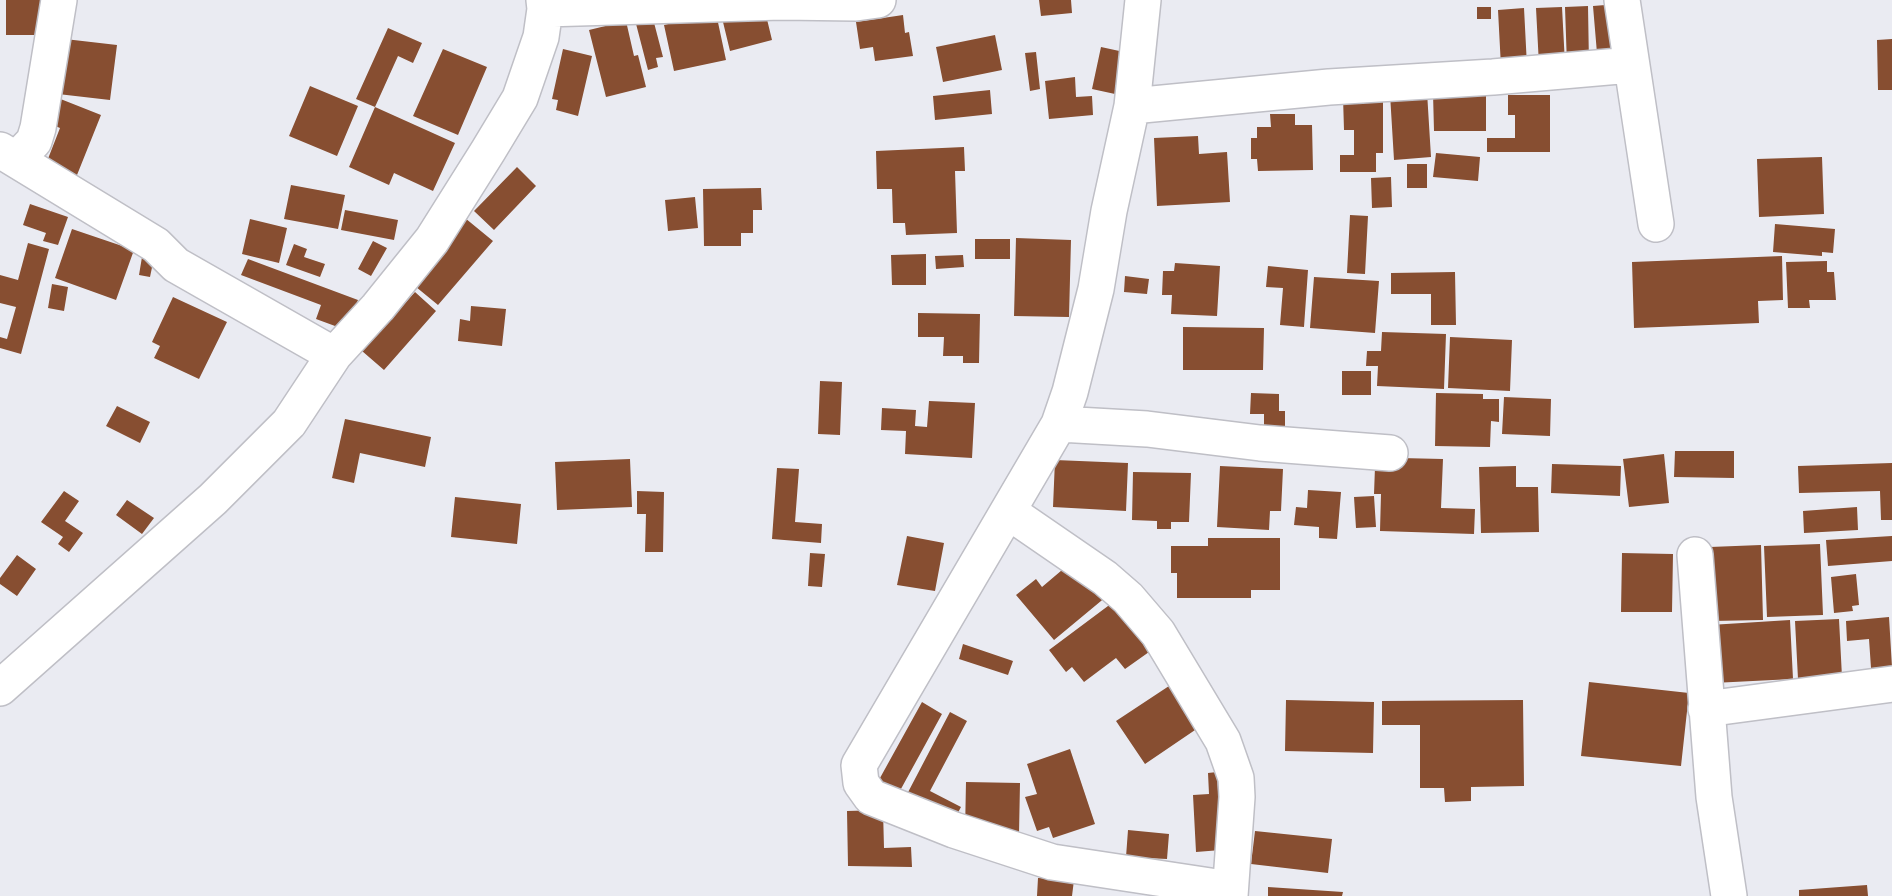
<!DOCTYPE html>
<style>
body{margin:0}
canvas{display:block;background:#eaebf2}
</style>
<canvas width="1892" height="896"></canvas>
<script>
const g = document.querySelector('canvas').getContext('2d');
g.lineJoin = 'round';
function paint(path, color) { g.fillStyle = color; g.fill(path, 'evenodd'); }
const toPath = rows => new Path2D(rows.map(r => 'M' + r).join(''));
function trace(path, color, width, dash) { g.strokeStyle = color; g.lineWidth = width; g.lineCap = dash ? 'butt' : 'round'; g.setLineDash(dash || []); g.stroke(path); }
const building = toPath([
 [6,0,50,0,43,35,6,35],
 [1039,0,1071,0,1072,13,1041,16],
 [1618,4,1623,63,1598,65,1593,6],
 [1588,6,1589,65,1567,65,1565,7],
 [1477,7,1491,7,1491,19,1477,19],
 [1562,7,1565,64,1539,65,1536,8],
 [1524,8,1527,66,1501,67,1498,10],
 [765,11,772,40,730,51,723,22],
 [716,13,726,60,674,71,664,25],
 [652,15,663,57,656,58,658,67,648,70,635,20],
 [903,15,905,33,909,32,913,56,875,61,873,47,860,49,856,22],
 [626,21,634,56,638,55,646,87,606,97,589,30],
 [388,28,422,43,413,63,398,56,375,107,356,99],
 [995,35,1002,70,943,82,936,47],
 [65,39,117,45,110,100,58,94],
 [1892,39,1892,90,1878,90,1877,40],
 [1101,47,1124,52,1115,94,1092,89],
 [443,49,487,67,458,135,413,116],
 [563,49,592,56,578,116,556,110,558,100,552,99],
 [1036,52,1040,89,1030,91,1025,53],
 [1075,77,1076,97,1092,96,1093,115,1049,119,1045,81],
 [310,86,358,106,337,156,289,136],
 [990,90,992,114,935,120,933,96],
 [1427,92,1431,157,1394,160,1390,94],
 [1433,93,1486,93,1486,131,1434,131],
 [1508,95,1550,95,1550,152,1487,152,1487,138,1515,138,1515,115,1508,115],
 [1383,96,1383,153,1376,153,1376,172,1340,172,1340,155,1354,155,1354,130,1344,130,1343,97],
 [58,98,101,115,75,180,44,169,60,128,48,123],
 [375,107,455,143,433,191,394,173,389,185,349,167],
 [1270,114,1295,114,1295,125,1312,125,1313,170,1258,171,1257,159,1251,159,1251,138,1257,138,1257,127,1271,127],
 [1198,136,1199,154,1227,152,1230,202,1157,206,1154,138],
 [964,147,965,171,955,171,957,233,906,235,905,223,893,223,892,189,877,189,876,151],
 [1436,153,1480,157,1478,181,1433,177],
 [1822,157,1824,214,1759,217,1757,159],
 [1407,164,1427,164,1427,188,1407,188],
 [517,167,536,186,494,230,474,211],
 [1391,177,1392,207,1372,208,1371,178],
 [291,185,345,195,338,229,284,219],
 [761,188,762,210,753,210,753,233,741,233,741,246,704,246,703,189],
 [695,197,698,228,668,231,665,200],
 [30,204,68,217,58,245,43,241,46,233,23,225],
 [345,210,398,220,394,240,341,230],
 [1350,215,1368,216,1365,274,1347,273],
 [465,218,493,241,438,305,410,282],
 [250,219,287,228,279,263,242,254],
 [1775,224,1835,229,1833,253,1822,252,1822,256,1773,252],
 [72,229,134,250,116,300,55,278],
 [1016,238,1071,240,1069,317,1014,316],
 [975,239,1010,239,1010,259,975,259],
 [373,241,387,248,371,276,358,269],
 [28,243,49,249,21,354,0,348,0,337,7,339,16,307,0,303,0,275,18,280],
 [294,244,307,249,304,257,325,264,320,277,286,265],
 [143,251,155,253,150,277,139,275],
 [926,254,926,285,892,285,891,255],
 [963,255,964,267,936,269,935,256],
 [1782,256,1783,300,1758,301,1759,323,1634,328,1632,262],
 [248,259,358,300,346,330,316,319,321,305,241,275],
 [1827,261,1827,272,1834,272,1836,300,1809,300,1810,308,1788,308,1786,262],
 [1175,263,1220,266,1217,316,1171,314,1172,295,1162,295,1163,271,1174,271],
 [1268,266,1308,270,1304,327,1280,325,1283,288,1266,287],
 [1455,272,1456,325,1431,325,1431,294,1391,294,1391,273],
 [1125,276,1149,279,1147,294,1124,292],
 [1314,277,1379,281,1375,333,1310,328],
 [52,284,68,287,64,311,48,308],
 [415,292,436,311,384,370,362,351],
 [173,297,227,322,199,379,154,358,160,346,152,342],
 [471,306,506,309,502,346,458,341,460,319,470,321],
 [918,313,980,314,979,363,963,363,963,356,943,356,944,337,918,337],
 [1183,327,1264,328,1263,370,1183,370],
 [1382,332,1446,334,1444,389,1377,386,1378,366,1366,366,1367,351,1381,351],
 [1450,337,1512,340,1510,391,1448,388],
 [1342,371,1371,371,1371,395,1342,395],
 [820,381,842,382,840,435,818,434],
 [1251,393,1279,394,1279,411,1285,411,1285,433,1264,432,1264,414,1250,414],
 [1436,393,1483,394,1483,399,1499,399,1499,422,1491,421,1490,447,1435,446],
 [1504,397,1551,399,1550,436,1502,434],
 [929,401,975,403,972,458,905,454,906,431,881,430,882,408,916,410,915,426,927,427],
 [117,406,150,422,140,443,106,426],
 [345,419,431,437,425,467,360,453,354,483,332,478],
 [1675,451,1734,451,1734,478,1674,477],
 [1664,454,1669,503,1629,507,1623,459],
 [1400,458,1443,459,1441,508,1475,509,1474,534,1380,531,1381,494,1374,494,1375,467,1400,468],
 [630,459,632,507,557,510,555,462],
 [1055,460,1128,463,1126,511,1053,507],
 [1892,463,1892,520,1881,520,1880,491,1799,493,1798,466],
 [1552,464,1621,466,1620,496,1551,493],
 [1220,466,1283,469,1281,511,1270,511,1269,530,1217,527],
 [1516,466,1516,487,1538,487,1539,532,1481,533,1479,467],
 [777,468,799,469,795,522,822,524,821,543,772,539],
 [1133,472,1191,473,1189,522,1171,522,1171,529,1157,529,1157,521,1132,520],
 [1308,490,1341,492,1337,539,1319,538,1319,527,1294,525,1296,507,1307,508],
 [64,491,79,501,65,521,83,533,69,552,58,544,63,537,41,522],
 [637,491,664,492,663,552,645,552,646,514,637,514],
 [1374,496,1376,527,1356,528,1354,497],
 [455,497,521,504,517,544,451,537],
 [127,500,154,518,142,534,116,515],
 [1857,507,1858,530,1804,533,1803,511],
 [907,536,944,543,935,591,897,585],
 [1892,536,1892,561,1828,566,1826,540],
 [1208,538,1280,538,1280,590,1251,590,1251,598,1177,598,1177,573,1171,573,1171,546,1208,546],
 [1820,544,1823,615,1767,617,1764,546],
 [1761,545,1763,620,1712,621,1710,547],
 [810,553,825,554,822,587,808,586],
 [1622,553,1673,554,1672,612,1621,612],
 [17,555,36,569,17,596,0,584,0,578],
 [1075,559,1107,596,1054,640,1016,595,1036,579,1042,587],
 [1856,574,1859,605,1852,606,1853,611,1834,613,1831,577],
 [1112,603,1149,652,1125,669,1116,658,1084,682,1072,667,1066,672,1049,650],
 [1889,617,1892,667,1871,668,1869,639,1847,641,1846,621],
 [1839,619,1842,677,1798,679,1795,621],
 [1790,620,1793,679,1713,683,1710,625],
 [963,644,1013,661,1008,675,959,659],
 [1589,682,1689,693,1681,766,1581,756],
 [1169,686,1198,728,1145,764,1116,721],
 [1286,700,1374,702,1373,753,1285,751],
 [1523,700,1524,786,1471,787,1471,801,1445,802,1444,788,1420,788,1420,725,1382,725,1382,701],
 [922,702,942,714,896,798,875,787],
 [950,712,967,721,930,791,961,807,953,822,905,798],
 [1070,749,1095,824,1053,838,1049,827,1037,831,1025,797,1037,794,1027,764],
 [1217,772,1221,850,1196,852,1193,795,1209,794,1208,773],
 [966,782,1020,783,1019,834,965,832],
 [883,810,884,848,911,847,912,867,848,866,847,811],
 [1128,830,1169,834,1167,859,1126,857],
 [1255,831,1332,839,1328,873,1251,864],
 [1038,878,1074,880,1072,896,1037,896],
 [1867,885,1868,896,1799,896,1799,890],
 [1268,887,1343,892,1342,896,1268,896]
]);
const street = toPath([
 [1143,0,1132,106,1109,211,1096,289,1070,392,1059,424,859,765,861,783,871,797,954,830,1052,862,1230,889],
 [1622,0,1656,224],
 [545,9,781,2,856,3,878,0],
 [1132,106,1329,87,1493,77,1631,65],
 [0,150,156,245,176,265,334,355],
 [17,159,34,141,38,128,59,0],
 [1059,424,1147,429,1260,443,1390,453],
 [1009,512,1105,578,1128,598,1158,633,1223,741,1236,778,1237,797,1230,896],
 [1695,555,1714,797,1729,896],
 [0,688,213,499,289,423,334,355,378,307,432,240,488,151,520,98,541,37,545,9,544,0],
 [1706,709,1892,684]
]);
paint(building, '#874e31');
trace(street, '#bfbfc6', 38);
trace(street, '#fff', 35);
</script>
